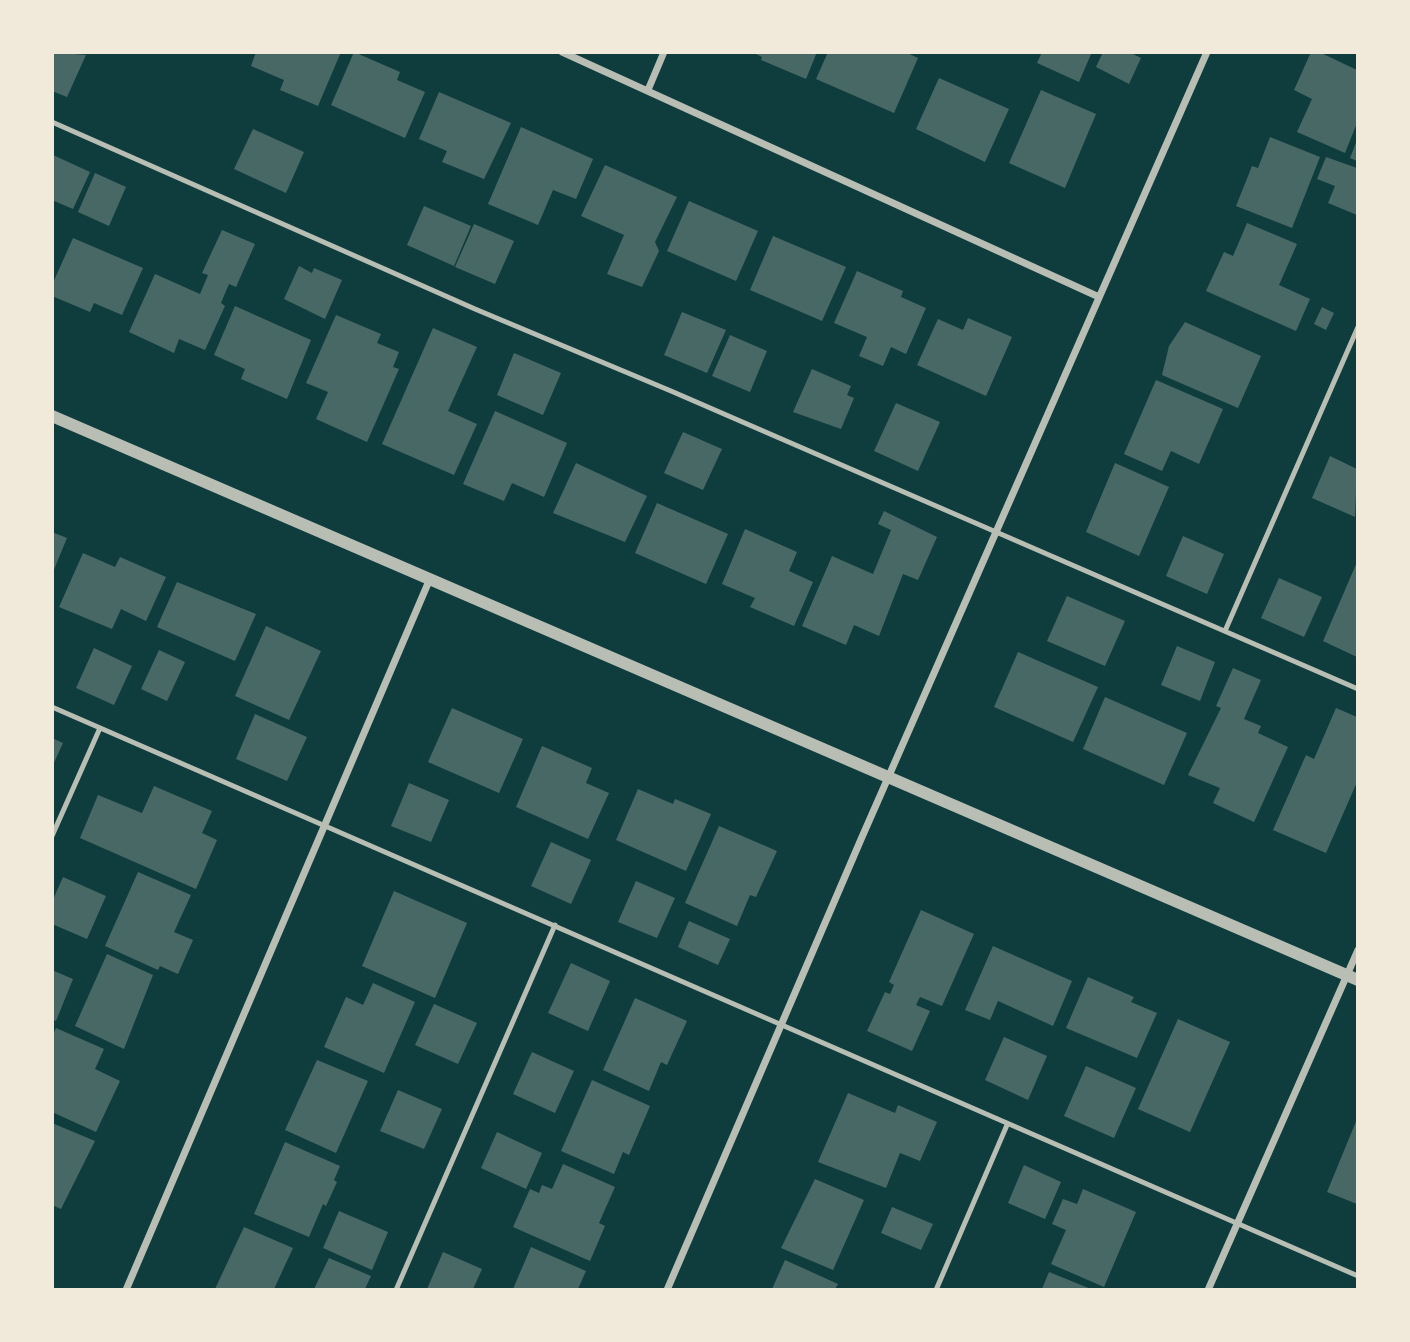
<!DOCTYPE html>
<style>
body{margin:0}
#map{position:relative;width:1410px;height:1342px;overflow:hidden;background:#0f3d3e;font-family:Cabin,sans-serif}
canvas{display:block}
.frame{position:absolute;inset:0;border:54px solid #f1e9da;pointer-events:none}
</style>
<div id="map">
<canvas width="1410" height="1342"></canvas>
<div class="frame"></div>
</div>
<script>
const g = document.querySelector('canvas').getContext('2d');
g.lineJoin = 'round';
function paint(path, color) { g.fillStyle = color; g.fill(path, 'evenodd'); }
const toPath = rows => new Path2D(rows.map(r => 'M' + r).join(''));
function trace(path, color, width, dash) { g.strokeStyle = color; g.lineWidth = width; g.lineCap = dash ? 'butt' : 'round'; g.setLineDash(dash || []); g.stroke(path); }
const building = toPath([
 [52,52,86,55,67,97,52,91],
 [256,52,341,52,318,106,280,90,284,80,251,66],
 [354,52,400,72,397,80,425,92,405,138,331,105],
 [752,52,817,52,806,79,761,60,762,57],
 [828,52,905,52,918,58,894,113,816,79],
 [1042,52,1092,52,1079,82,1037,63],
 [1103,52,1129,52,1141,58,1129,84,1096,67],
 [1311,52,1319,52,1357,70,1357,123,1345,153,1297,132,1312,99,1294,90],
 [939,78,1009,109,985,162,916,129],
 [1041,90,1096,114,1065,188,1009,163],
 [439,92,511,123,484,179,442,162,447,151,419,139],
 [521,127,593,159,576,199,553,190,538,225,488,204],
 [253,129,304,152,286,193,234,169],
 [1270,137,1320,157,1292,228,1236,206,1252,166,1258,168],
 [1357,140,1357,161,1350,158],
 [53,155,90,172,73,209,52,200],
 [1326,157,1357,168,1357,215,1328,203,1335,186,1317,179],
 [605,165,677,197,655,242,659,251,642,287,607,274,624,235,581,216],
 [95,173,126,187,109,226,78,212],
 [689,201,758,231,736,281,667,251],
 [424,206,471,226,454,266,407,245],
 [1247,223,1297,244,1279,285,1310,299,1296,331,1206,291,1224,252,1233,256],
 [474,224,514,241,495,284,455,267],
 [222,230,255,244,236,287,229,284,221,303,225,306,205,350,179,339,174,353,129,332,155,274,200,294,208,275,202,273],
 [773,236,846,267,822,321,750,290],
 [73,238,143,268,122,315,94,303,90,312,52,296,52,285],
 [299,266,312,273,314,268,342,280,325,319,284,299],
 [857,271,903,291,901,297,926,308,906,354,891,347,883,366,859,356,867,337,834,323],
 [235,306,311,340,287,399,241,379,245,369,214,355],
 [1322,307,1334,313,1326,330,1314,324],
 [682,312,726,330,707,373,664,355],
 [336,315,381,334,377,343,399,352,393,367,399,369,367,442,316,419,328,392,306,383],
 [968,318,1012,337,986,396,917,365,938,319,963,330],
 [1185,322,1261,356,1238,408,1162,375,1169,346],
 [433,328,477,347,448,411,477,424,454,475,382,444],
 [730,335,767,351,750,392,712,376],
 [514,353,561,373,543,415,497,395],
 [812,369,851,386,847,395,854,398,841,429,793,412],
 [1156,380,1223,409,1199,464,1171,451,1162,471,1124,454],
 [896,403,940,422,918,471,874,451],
 [495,411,567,443,544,497,512,483,504,501,463,484],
 [683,432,722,449,703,490,664,473],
 [1330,456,1357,469,1355,517,1312,498],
 [576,463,647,496,625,542,553,513],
 [1115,463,1169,487,1139,556,1086,532],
 [657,503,728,534,706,584,635,553],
 [884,511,937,537,918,580,903,574,879,636,854,625,846,645,802,626,832,556,873,574,891,530,878,524],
 [745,529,797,552,789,571,813,582,794,626,750,607,755,598,722,584],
 [52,532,67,538,53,572,52,572],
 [1183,536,1224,554,1207,594,1166,576],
 [83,553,115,567,120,557,166,577,146,621,121,609,112,629,59,607],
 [1357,562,1357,657,1323,641],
 [1279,578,1322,597,1304,637,1261,618],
 [177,582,256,614,235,661,157,627],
 [1067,596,1125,621,1105,666,1047,641],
 [266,626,321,651,289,720,235,696],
 [1177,646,1215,662,1200,701,1161,685],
 [94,648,132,666,114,705,76,688],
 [159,650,185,662,167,701,141,689],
 [1018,652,1098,687,1073,742,994,707],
 [1233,668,1261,680,1244,719,1261,726,1258,733,1288,747,1254,822,1213,803,1220,788,1188,775,1221,708,1216,706],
 [1105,697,1187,733,1164,785,1083,749],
 [452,708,523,739,499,793,428,762],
 [1336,708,1357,717,1357,782,1326,853,1273,830,1306,755,1314,759],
 [255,714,307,737,287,781,236,759],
 [52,738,63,743,52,767],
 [542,746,592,768,586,783,609,793,588,839,516,807],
 [409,783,449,800,431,842,391,826],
 [154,786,212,811,202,833,217,840,196,889,80,838,98,795,142,813],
 [638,789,673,804,675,799,711,814,686,871,616,840],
 [719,826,777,851,756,897,750,895,737,926,685,903],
 [551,842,591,860,571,904,531,886],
 [138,872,191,895,174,932,193,940,178,974,160,966,158,970,105,946],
 [63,877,106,896,87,939,52,924,52,902],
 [636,881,675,898,657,938,618,922],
 [394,891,467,923,435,998,362,966],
 [921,910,974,934,942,1006,920,997,916,1005,930,1011,912,1051,867,1031,885,992,890,994,894,985,889,982],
 [689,921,730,939,718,965,678,947],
 [993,946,1072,981,1053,1026,998,1001,990,1020,965,1010],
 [107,954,153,975,124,1049,75,1026],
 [571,963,610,981,588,1031,548,1013],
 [52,970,73,979,56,1021,52,1019],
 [1088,977,1134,997,1131,1002,1157,1013,1137,1058,1066,1028],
 [373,983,415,1002,384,1073,324,1047,346,997,363,1005],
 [635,998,687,1021,667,1065,661,1062,649,1091,603,1070],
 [434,1004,477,1023,458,1064,415,1045],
 [1178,1019,1230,1042,1190,1132,1138,1109],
 [56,1028,104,1049,95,1069,120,1081,96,1132,52,1112,52,1037],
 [1004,1037,1047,1056,1028,1100,985,1080],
 [532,1052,574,1071,555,1113,513,1094],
 [317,1060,368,1081,336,1153,285,1130],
 [1086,1066,1136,1088,1114,1138,1064,1116],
 [592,1080,650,1106,629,1155,623,1152,614,1174,561,1151],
 [398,1090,442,1109,424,1149,380,1131],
 [848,1093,895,1113,898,1105,937,1122,920,1161,900,1153,886,1188,818,1162],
 [1357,1119,1357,1204,1327,1192],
 [52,1123,95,1141,61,1209,52,1205],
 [497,1132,542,1153,526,1189,481,1168],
 [285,1142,340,1166,334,1180,337,1182,326,1206,323,1204,309,1237,254,1214],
 [563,1164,615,1187,599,1223,605,1226,590,1261,513,1227,530,1189,539,1193,542,1185,552,1189],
 [1024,1165,1061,1182,1045,1219,1008,1203],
 [815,1179,864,1200,833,1270,781,1248],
 [1083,1189,1136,1212,1104,1287,1051,1264,1066,1230,1052,1224,1063,1199,1077,1204],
 [892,1207,933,1224,921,1250,881,1233],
 [339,1211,388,1232,372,1270,323,1248],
 [244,1227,293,1248,274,1289,215,1289],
 [531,1247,586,1271,578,1289,513,1289],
 [443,1252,482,1269,473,1289,427,1289],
 [329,1258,371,1276,365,1289,314,1289],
 [785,1260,838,1284,835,1289,772,1289],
 [1049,1272,1091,1289,1042,1289]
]);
const service = toPath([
 [52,122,475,309,671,391,1358,689],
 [1225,631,1358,327],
 [52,707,1358,1276],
 [52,836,100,728],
 [396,1290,555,925],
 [936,1290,1007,1125]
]);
const minor = toPath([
 [562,52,1099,297],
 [648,90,664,52],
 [126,1290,429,581],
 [667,1290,862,837,1207,52],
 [1208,1290,1358,950]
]);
const tertiary = toPath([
 [52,416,1358,980]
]);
paint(building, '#486865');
trace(service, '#b8beb3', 5);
trace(minor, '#b8beb3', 7);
trace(tertiary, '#b8beb3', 12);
</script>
